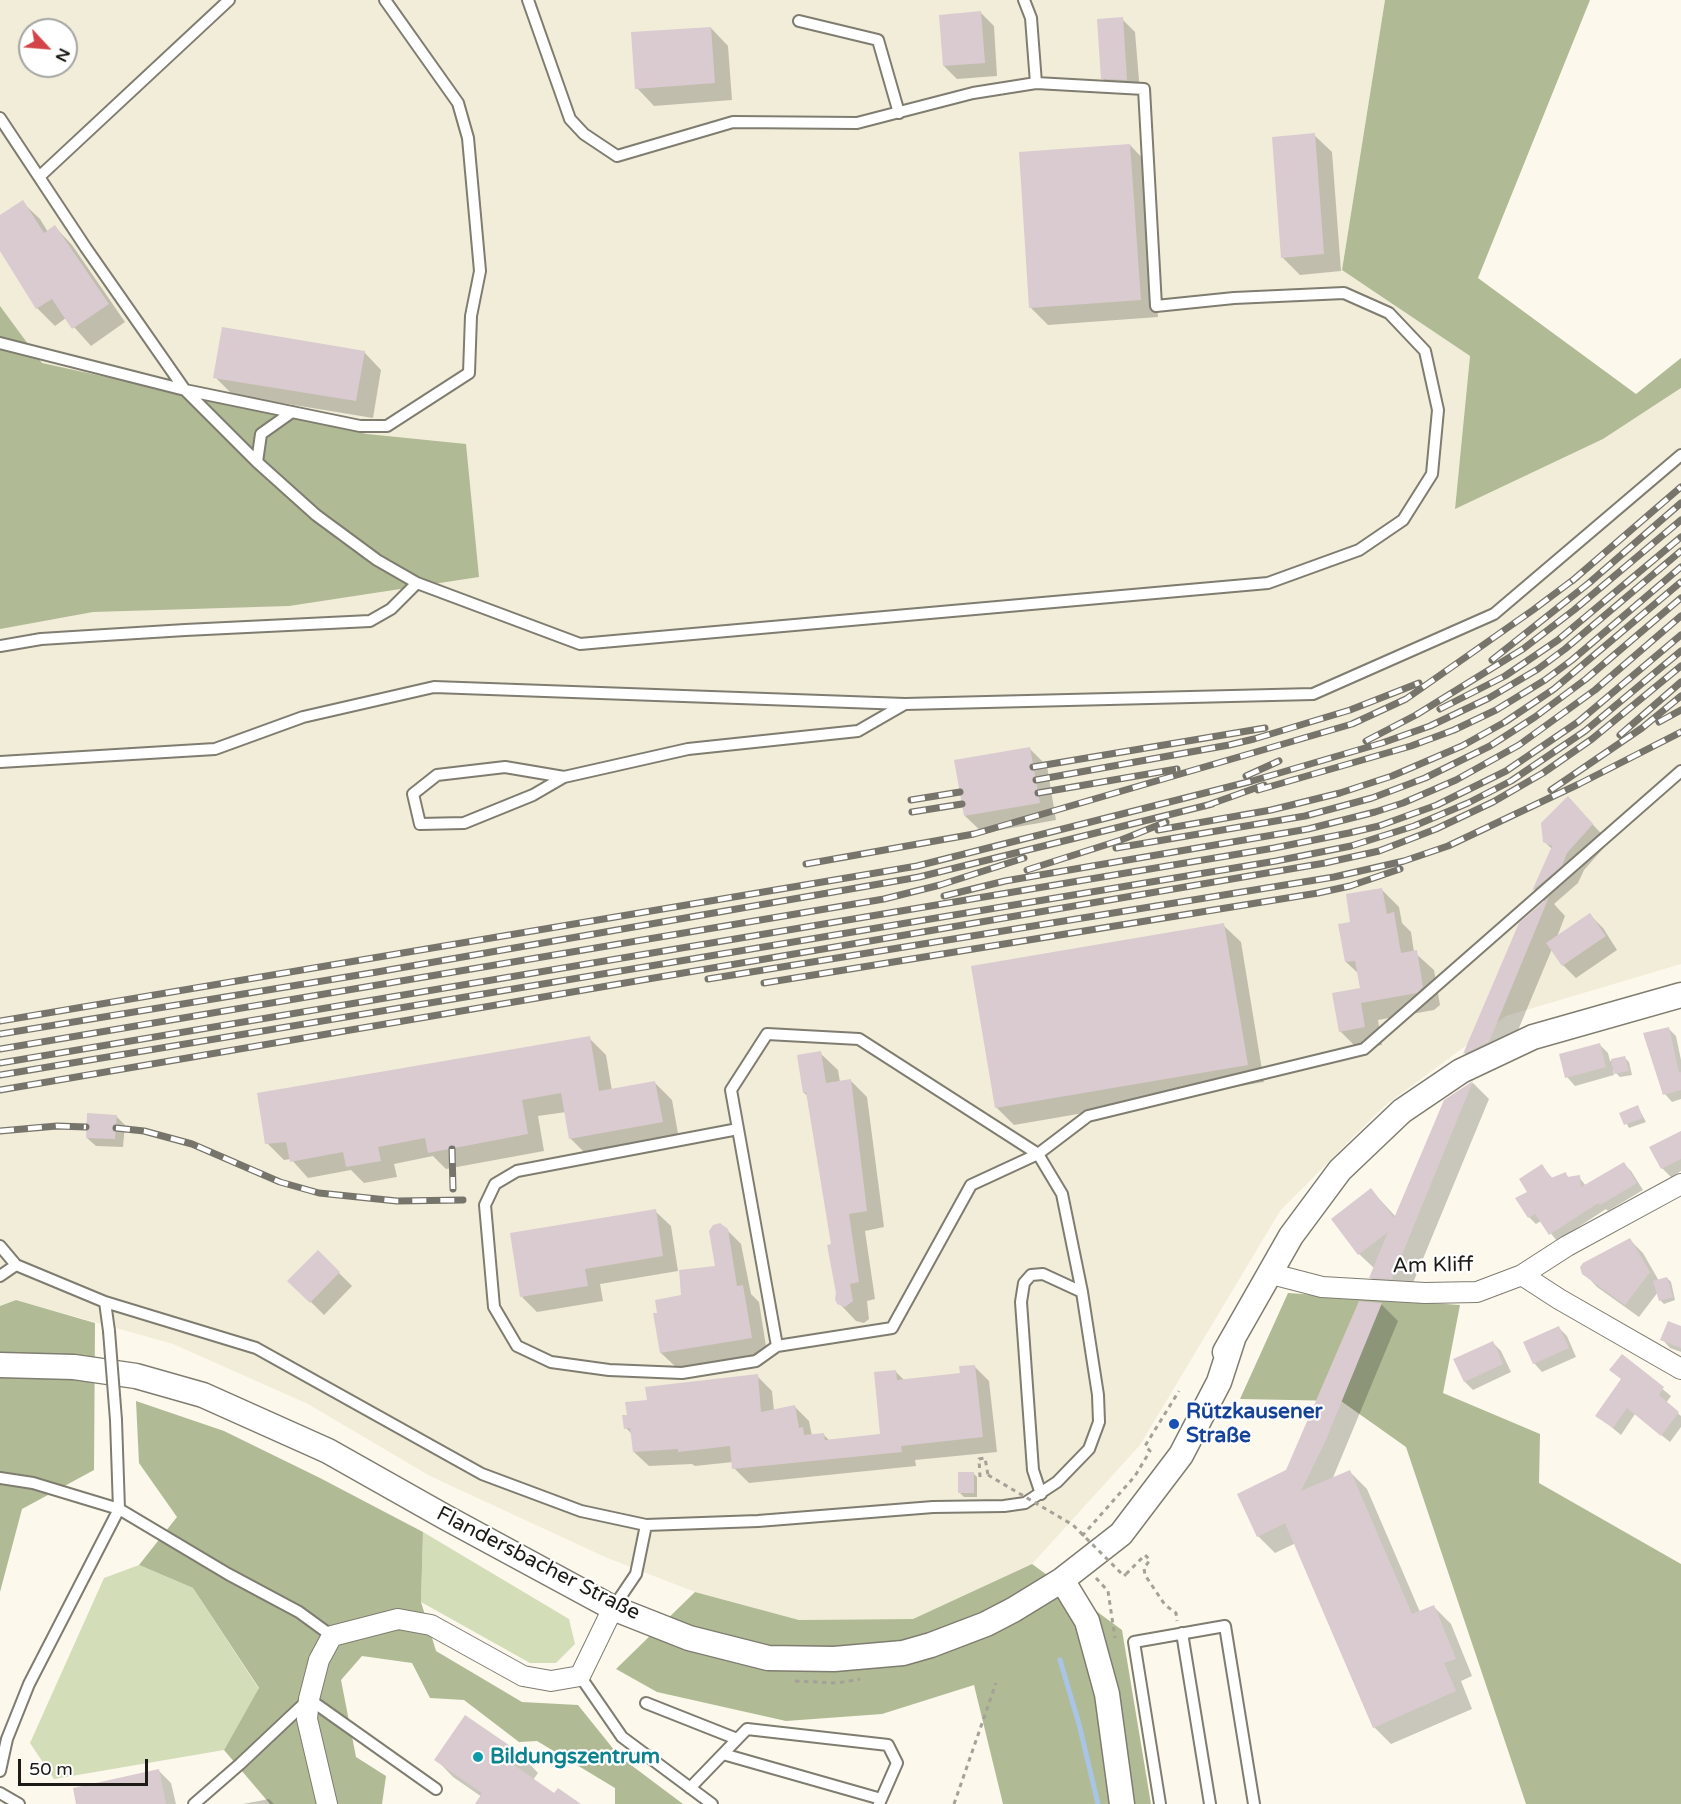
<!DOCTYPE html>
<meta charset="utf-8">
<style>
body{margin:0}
#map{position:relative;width:1681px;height:1804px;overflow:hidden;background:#fcf8eb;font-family:"Varela Round",sans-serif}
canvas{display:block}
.north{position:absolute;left:18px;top:18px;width:60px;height:60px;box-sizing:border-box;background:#fff;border:2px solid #a4a4a2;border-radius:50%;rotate:116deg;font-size:16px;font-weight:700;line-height:24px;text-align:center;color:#1c1b16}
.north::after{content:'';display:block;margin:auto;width:21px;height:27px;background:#d34348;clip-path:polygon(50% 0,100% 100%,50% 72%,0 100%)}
.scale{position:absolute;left:18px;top:1759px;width:130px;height:27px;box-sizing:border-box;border:3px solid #1c1b16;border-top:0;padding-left:8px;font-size:18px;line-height:21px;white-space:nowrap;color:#1c1b16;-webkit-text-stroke:4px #fff;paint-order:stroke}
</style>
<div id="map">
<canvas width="1681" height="1804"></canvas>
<div class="north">N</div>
<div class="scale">50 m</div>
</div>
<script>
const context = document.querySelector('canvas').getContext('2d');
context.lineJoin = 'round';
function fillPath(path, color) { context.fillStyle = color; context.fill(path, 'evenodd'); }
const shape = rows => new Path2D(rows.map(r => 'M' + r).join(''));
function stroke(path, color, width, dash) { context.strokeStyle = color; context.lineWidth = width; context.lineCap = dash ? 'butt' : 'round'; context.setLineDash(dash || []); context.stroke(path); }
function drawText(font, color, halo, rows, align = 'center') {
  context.font = font + ' "Varela Round",sans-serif'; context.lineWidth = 4.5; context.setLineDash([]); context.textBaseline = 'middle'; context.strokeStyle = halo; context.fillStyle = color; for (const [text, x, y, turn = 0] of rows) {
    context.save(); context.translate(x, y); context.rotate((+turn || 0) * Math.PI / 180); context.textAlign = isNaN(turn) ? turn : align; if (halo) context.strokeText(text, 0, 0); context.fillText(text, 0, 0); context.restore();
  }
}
const built = shape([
 [0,0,1385,0,1342,270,1470,356,1455,508,1603,439,1681,388,1681,964,1506,1016,1383,1107,1280,1211,1140,1445,1032,1564,913,1619,799,1620,695,1592,605,1557,430,1476,308,1404,173,1344,16,1300,0,1306],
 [30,30,66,30,66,66,30,66]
]);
const green = shape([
 [423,1532,569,1619,575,1644,556,1663,530,1663,421,1602],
 [139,1565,193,1588,259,1689,224,1750,54,1779,30,1743,104,1578]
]);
const forest = shape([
 [1385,0,1590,0,1478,278,1636,394,1681,358,1681,388,1603,439,1455,509,1470,356,1342,270],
 [0,306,42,363,367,434,466,444,479,577,289,606,93,612,0,629],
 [1288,1293,1460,1305,1443,1393,1540,1434,1539,1483,1681,1564,1681,1804,1526,1804,1406,1447,1341,1401,1240,1399],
 [16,1300,95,1323,94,1470,22,1509,0,1592,0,1306],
 [136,1401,224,1431,320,1478,423,1532,421,1602,436,1651,522,1702,578,1705,619,1756,683,1804,615,1804,615,1788,537,1741,519,1742,464,1700,430,1698,412,1663,362,1656,341,1680,356,1757,386,1776,382,1804,270,1804,224,1750,259,1688,193,1588,139,1565,177,1517,139,1463],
 [1032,1564,1122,1630,1151,1804,1003,1804,974,1685,882,1714,786,1721,657,1692,616,1669,695,1592,799,1620,913,1619]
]);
const shadow = shape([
 [981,13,994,26,997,76,957,79,944,66],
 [1122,19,1135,32,1140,92,1116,92,1102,78],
 [711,28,728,46,732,100,654,106,637,88],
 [1314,135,1332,152,1341,271,1300,275,1282,257],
 [1130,145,1147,163,1158,317,1048,325,1031,308],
 [22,202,40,219,48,232,55,227,72,245,125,322,91,346,66,318,55,326,37,308,0,250,0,217],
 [364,352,381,370,373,418,233,395,215,377],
 [1029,748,1047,766,1056,820,983,833,965,816],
 [1584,815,1609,842,1584,870,1578,883,1554,904,1565,916,1557,937,1590,915,1603,928,1617,950,1576,978,1563,965,1552,949,1506,1059,1482,1071,1465,1054,1520,924,1545,902,1534,891,1552,849,1545,842],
 [1381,889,1399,907,1402,923,1411,932,1414,952,1434,970,1440,1005,1434,1010,1378,1020,1382,1045,1358,1049,1340,1031,1361,989,1359,974,1346,962,1352,923],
 [1223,925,1241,942,1264,1082,1014,1125,996,1107],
 [1669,1029,1676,1036,1681,1060,1681,1099,1672,1102,1665,1094],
 [589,1038,606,1055,612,1091,655,1083,672,1100,679,1139,587,1155,570,1138,566,1112,538,1116,544,1151,446,1169,433,1156,394,1164,397,1177,364,1183,351,1170,308,1178,291,1159,284,1160,267,1143],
 [1600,1045,1608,1053,1610,1061,1625,1058,1629,1062,1632,1075,1620,1077,1613,1070,1614,1075,1575,1086,1567,1077],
 [820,1053,838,1070,840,1082,850,1080,867,1097,884,1227,865,1231,875,1299,867,1301,869,1319,864,1323,856,1321,839,1303,833,1245,808,1096,804,1093],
 [1473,1083,1489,1099,1408,1295,1387,1294,1370,1277,1374,1268,1359,1254,1371,1190,1396,1217,1445,1101],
 [1638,1107,1646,1122,1629,1128,1621,1114],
 [116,1116,125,1125,123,1147,96,1146,87,1138],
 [1681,1132,1681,1171,1671,1177,1662,1168,1651,1148],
 [1624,1164,1631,1171,1643,1190,1608,1211,1606,1209,1557,1241,1541,1221,1536,1224,1529,1217,1529,1192,1542,1166,1553,1179,1566,1174,1569,1178,1579,1177,1586,1186],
 [655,1211,671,1226,678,1271,600,1284,603,1301,537,1312,522,1297],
 [725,1228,741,1244,751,1294,759,1302,767,1353,677,1368,661,1353,683,1296,717,1267],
 [1630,1240,1643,1253,1659,1281,1667,1278,1671,1282,1675,1300,1664,1304,1660,1300,1658,1292,1639,1317,1597,1287,1584,1273],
 [318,1252,352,1286,324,1315,290,1281],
 [1381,1304,1398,1321,1332,1480,1350,1472,1367,1489,1420,1612,1434,1607,1451,1624,1472,1676,1461,1681,1472,1709,1391,1744,1374,1727,1296,1543,1275,1553,1258,1536,1287,1471],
 [1559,1328,1567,1336,1576,1357,1542,1372,1534,1363],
 [1681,1328,1681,1352,1670,1348,1662,1339],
 [1493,1343,1501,1351,1511,1372,1473,1390,1465,1382,1455,1360],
 [1622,1356,1671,1396,1666,1403,1681,1416,1681,1427,1670,1442,1635,1414,1621,1435,1597,1415,1622,1380],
 [974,1366,989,1381,997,1452,915,1460,916,1466,749,1483,734,1468,733,1462,695,1466,692,1464,649,1466,634,1452,633,1435,626,1428,629,1417,648,1401,757,1376,772,1391,774,1411,794,1406,809,1421,812,1436,824,1435,830,1441,882,1435,895,1371,905,1381,961,1375],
 [973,1473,977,1477,977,1497,964,1497,960,1493],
 [521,1755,538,1773,533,1780,555,1795,579,1804,478,1804,482,1797,453,1777,436,1759],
 [158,1770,171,1783,176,1804,78,1804],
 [269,1799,274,1804,243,1804]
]);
const stream = shape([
 [1060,1660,1079,1724,1098,1804]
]);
const building = shape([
 [981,11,985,63,943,66,939,15],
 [1123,17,1127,80,1101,79,1097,19],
 [711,27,715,83,635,89,631,32],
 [1315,133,1324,254,1281,258,1272,137],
 [1130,144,1141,300,1029,308,1019,152],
 [23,200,44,233,55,225,109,304,72,329,52,299,36,309,0,251,0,215],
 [222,327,365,351,356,401,213,378],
 [1030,747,1040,803,964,816,954,760],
 [1568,796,1593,824,1567,853,1562,866,1532,891,1552,846,1543,842,1541,823],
 [1382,888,1387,914,1394,912,1401,953,1417,950,1423,987,1417,993,1361,1003,1365,1027,1339,1032,1332,993,1360,988,1355,961,1345,962,1338,924,1350,922,1346,894],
 [1549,897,1489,1042,1463,1054,1519,923],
 [1590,913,1606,936,1562,966,1546,943],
 [1224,923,1248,1065,995,1108,971,966],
 [1669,1027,1679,1073,1681,1072,1681,1090,1663,1095,1643,1033],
 [590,1036,599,1091,655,1081,663,1122,569,1139,561,1093,522,1100,528,1134,428,1153,425,1138,378,1147,381,1161,346,1167,343,1152,290,1162,286,1142,265,1144,257,1093],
 [1600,1043,1606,1067,1565,1078,1559,1054],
 [821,1051,826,1083,851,1079,867,1211,849,1214,859,1282,850,1284,853,1301,845,1307,837,1304,835,1299,836,1293,827,1245,831,1244,806,1092,803,1093,797,1055],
 [1625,1056,1629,1071,1614,1074,1611,1059],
 [1473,1081,1392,1279,1369,1278,1388,1232,1358,1255,1331,1219,1371,1188,1394,1218,1444,1100],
 [1638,1105,1643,1118,1624,1125,1619,1113],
 [87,1113,117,1115,115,1139,86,1138],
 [1681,1131,1681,1159,1661,1169,1649,1147],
 [1624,1162,1637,1183,1600,1205,1598,1203,1549,1235,1535,1214,1528,1218,1515,1198,1527,1192,1519,1179,1542,1164,1551,1178,1566,1172,1567,1177,1580,1175,1581,1187],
 [656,1209,663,1256,585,1269,588,1286,520,1297,510,1233],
 [720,1223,728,1229,737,1286,743,1285,752,1338,660,1353,653,1313,657,1313,655,1300,681,1295,679,1270,715,1266,709,1231,713,1225],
 [1630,1238,1650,1272,1625,1305,1582,1274,1580,1267,1583,1263],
 [318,1250,340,1272,310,1303,287,1281],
 [1667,1277,1673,1297,1659,1301,1653,1281],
 [1359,1301,1382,1303,1325,1442,1301,1491,1350,1470,1412,1614,1434,1605,1456,1659,1444,1663,1456,1691,1373,1728,1285,1523,1257,1537,1237,1494,1286,1470],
 [1668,1321,1681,1326,1681,1348,1660,1340],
 [1559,1326,1569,1348,1533,1364,1523,1342],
 [1493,1341,1503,1364,1464,1382,1453,1359],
 [1622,1354,1664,1387,1659,1395,1679,1412,1661,1436,1627,1408,1613,1428,1595,1416,1621,1379,1609,1370],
 [975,1365,983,1437,901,1446,902,1452,732,1469,730,1446,678,1452,678,1449,633,1452,630,1428,624,1429,622,1415,627,1415,625,1402,647,1400,645,1387,758,1374,761,1412,795,1405,799,1428,803,1427,804,1435,824,1433,825,1440,880,1434,874,1372,896,1370,897,1380,960,1373,959,1366],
 [958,1472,974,1472,974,1493,958,1493],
 [465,1715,522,1754,514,1765,554,1793,558,1788,581,1804,475,1804,482,1793,434,1760],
 [159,1769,166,1804,76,1804,73,1788]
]);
const path = shape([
 [980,1477,979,1459,985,1458,988,1475],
 [1082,1536,1135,1476,1150,1451,1145,1446,1179,1391],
 [1126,1574,1145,1555,1150,1560,1144,1568,1145,1575,1165,1605,1176,1613,1177,1621],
 [1096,1578,1108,1591,1115,1638],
 [795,1681,837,1683,860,1679],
 [954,1804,996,1683]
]);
const service = shape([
 [1024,0,1031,18,1036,83],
 [799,21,878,40,899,113],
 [0,118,86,248,185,390,257,462],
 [39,177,229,0],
 [0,343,185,390,360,426,387,426,469,373,471,316,480,271,468,138,458,103,385,0],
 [292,412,261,434,257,462,316,515,377,560,417,583,580,644,1268,583,1359,550,1403,520,1432,474,1438,410,1425,351,1389,313,1344,293,1234,298,1156,306,1144,89,1036,83,973,93,857,123,733,122,617,156,584,134,570,119,528,0],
 [0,646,41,639,185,630,370,621,391,609,417,583],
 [0,762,215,749,303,717,434,687,905,704,1313,694,1494,614,1681,455],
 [564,777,505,767,437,775,413,794,420,824,464,823,533,795,564,777,688,749,858,731,905,704],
 [738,1129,517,1171,495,1184,485,1205,494,1307,517,1346,551,1362,609,1370,682,1373,756,1361,777,1346],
 [0,1246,16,1265,105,1302,256,1348,482,1474,581,1511,646,1525,758,1521,933,1507,1004,1506,1025,1503,1057,1482,1089,1449,1099,1422,1098,1395,1082,1292,1062,1194,1038,1154,859,1039,767,1034,731,1090,777,1346,892,1328,971,1185,1038,1154,1088,1116,1364,1049,1681,771],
 [0,1276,16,1265],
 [105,1302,109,1331],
 [0,1478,33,1483,119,1509,228,1574,299,1612,332,1636],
 [1041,1494,1033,1470,1021,1302,1024,1283,1031,1275,1043,1274,1082,1292],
 [613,1608,636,1574,646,1525],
 [1182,1633,1210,1804],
 [580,1676,622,1737,712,1804],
 [646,1703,737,1739],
 [723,1754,881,1799],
 [0,1771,7,1739,29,1684,119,1509,116,1420],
 [690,1788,747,1729,888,1745,897,1763,879,1804],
 [0,1793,19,1804],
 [194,1804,240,1764,309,1699,436,1789],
 [1160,1804,1134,1642,1225,1626,1254,1804]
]);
const minor = shape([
 [1268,1273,1322,1287,1425,1293,1477,1292,1522,1275,1567,1246,1681,1184],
 [1522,1275,1559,1299,1681,1369],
 [327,1804,307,1719,309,1699,319,1660,332,1636,398,1619,431,1625,523,1676,551,1681,580,1676,613,1608]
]);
const tertiary = shape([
 [1225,1352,1291,1236,1340,1170,1402,1111,1461,1071,1533,1037,1681,995],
 [0,1365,74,1367,136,1376,203,1395,328,1451,445,1517,613,1608,689,1638,768,1658,834,1659,903,1653,931,1645,986,1624,1013,1610,1062,1580,1121,1534,1181,1455,1219,1382,1233,1339],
 [1062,1580,1087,1621,1107,1694,1122,1804]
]);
const rail = shape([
 [1572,581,1681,487],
 [1492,660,1589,583,1681,503],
 [1440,709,1505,676,1558,640,1681,537],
 [1659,722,1681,710],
 [1620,735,1681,682],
 [1366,741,1416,715,1523,649,1574,610,1681,520],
 [1033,767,1265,728],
 [1246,776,1279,761],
 [1036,780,1229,745,1254,739,1350,710,1419,683],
 [1258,790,1411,746,1454,730,1496,710,1545,680,1572,660,1681,567],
 [1551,790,1642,728,1681,696],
 [1038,793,1177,769],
 [911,800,960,792],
 [1205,806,1264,785],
 [912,812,962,804],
 [1158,830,1271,810,1340,793,1392,776,1462,746,1505,722,1554,689,1681,582],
 [1116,848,1305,816,1372,798,1425,778,1490,746,1535,717,1586,679,1681,598],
 [806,864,974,834,1352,724,1406,699,1533,610,1577,577],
 [1027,870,1121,840,1166,822],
 [944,896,1005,881,1308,829,1375,812,1403,803,1456,780,1519,745,1595,690,1681,616],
 [708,979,1334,877,1404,861,1448,846,1579,784,1681,732],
 [764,983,1318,893,1350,886,1400,869],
 [0,1021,917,866,1252,781,1382,743,1430,726,1489,698,1538,669,1565,649,1681,551],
 [0,1034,377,972,919,877,1212,804],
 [0,1049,884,899,940,885,1024,858],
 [0,1063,1274,848,1349,833,1379,826,1437,805,1506,771,1578,722,1681,635],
 [0,1075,1276,861,1351,846,1414,826,1468,803,1511,781,1585,731,1681,651],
 [0,1090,1325,863,1379,851,1436,829,1493,802,1543,773,1592,739,1681,666],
 [116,1128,144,1131,192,1144,280,1182,319,1193,397,1201,463,1200],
 [0,1131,57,1126,86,1127],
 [452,1149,453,1189]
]);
const pathBridge = shape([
 [988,1475,1073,1525,1124,1576,1126,1574]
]);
const serviceBridge = shape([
 [109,1331,116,1420]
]);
const markers = [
 [1174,1424,6,"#1a4fb4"],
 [478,1757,6,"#0f9aa8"]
];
const streetNames = [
 ["Am Kliff",1433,1266,-1],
 ["Flandersbacher Straße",538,1564,27]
];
const transitNames = [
 ["Rützkausener",1186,1412],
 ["Straße",1186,1436]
];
const cultureNames = [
 ["Bildungszentrum",490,1757]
];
fillPath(built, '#f2edd9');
fillPath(green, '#d3deb9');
fillPath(forest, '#b0bb95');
fillPath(shadow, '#0003');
stroke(stream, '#a9c4e4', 5);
fillPath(building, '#dacbd0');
stroke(service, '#7f7c70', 14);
stroke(minor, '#7f7c70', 22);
stroke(tertiary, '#7f7c70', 27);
stroke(path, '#a4a197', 3, [4.5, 4.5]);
stroke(service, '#fff', 10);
stroke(minor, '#fff', 20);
stroke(tertiary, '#fff', 24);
stroke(rail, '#77746c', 7);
stroke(rail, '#fff', 4.5, [14]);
stroke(serviceBridge, '#7f7c70', 14, []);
stroke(pathBridge, '#a4a197', 3, [4.5, 4.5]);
stroke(serviceBridge, '#fff', 10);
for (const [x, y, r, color] of markers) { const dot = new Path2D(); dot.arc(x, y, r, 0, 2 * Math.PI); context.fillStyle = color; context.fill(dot); stroke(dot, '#fff', 2); }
drawText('21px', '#1c1b16', '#fff', streetNames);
drawText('bold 21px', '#164399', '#fff', transitNames, 'left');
drawText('bold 21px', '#0d838f', '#fff', cultureNames, 'left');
</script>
